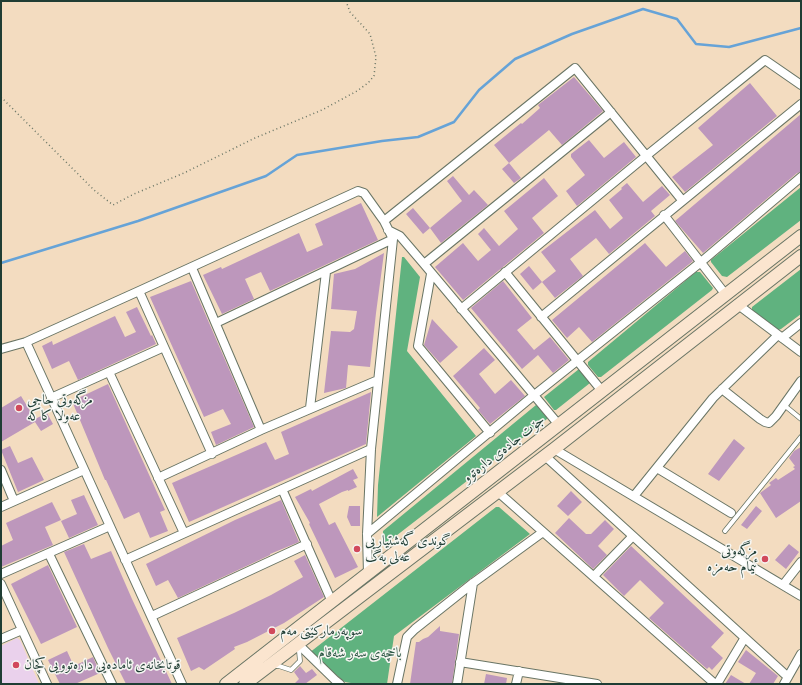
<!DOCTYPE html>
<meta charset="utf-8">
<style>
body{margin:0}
#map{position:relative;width:802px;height:685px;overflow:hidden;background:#f3dcc0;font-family:"EB Garamond",serif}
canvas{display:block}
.frame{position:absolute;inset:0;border:2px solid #1f3d34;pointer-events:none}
</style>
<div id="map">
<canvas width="802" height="685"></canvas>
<div class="frame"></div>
</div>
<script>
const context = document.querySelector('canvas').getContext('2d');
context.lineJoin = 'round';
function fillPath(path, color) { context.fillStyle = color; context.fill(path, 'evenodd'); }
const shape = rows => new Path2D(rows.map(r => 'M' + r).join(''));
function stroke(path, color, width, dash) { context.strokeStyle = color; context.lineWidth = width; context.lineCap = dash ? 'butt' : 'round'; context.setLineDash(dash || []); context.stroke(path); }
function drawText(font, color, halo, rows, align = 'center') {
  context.font = font + ' "EB Garamond",Amiri,serif'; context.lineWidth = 3; context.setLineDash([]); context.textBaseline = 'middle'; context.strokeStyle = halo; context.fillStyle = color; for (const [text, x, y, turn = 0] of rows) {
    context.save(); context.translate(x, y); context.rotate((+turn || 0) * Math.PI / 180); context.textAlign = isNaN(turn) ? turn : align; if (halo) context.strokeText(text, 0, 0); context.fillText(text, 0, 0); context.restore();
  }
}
const built = shape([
 [17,638,20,640,39,684,1,684,1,646]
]);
const forest = shape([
 [801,187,801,220,727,277,722,276,711,262,711,260],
 [402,257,404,257,420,277,407,351,476,436,377,517,378,485],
 [801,269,801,314,781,329,778,330,752,311,752,307],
 [696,272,700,272,713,288,712,290,601,377,598,377,588,365,588,362],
 [579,369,590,383,556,410,554,410,544,397],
 [536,405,547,417,547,419,383,546,383,531],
 [496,507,499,507,530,534,394,636,387,684,357,684,345,682,309,653]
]);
const stream = shape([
 [1,263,138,221,266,176,297,155,382,141,418,137,454,122,479,90,515,59,572,34,643,9,677,19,696,44,729,47,801,28]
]);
const building = shape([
 [574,77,603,111,562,145,549,130,509,163,494,145,521,123,522,124,540,108,538,105],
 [750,83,777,116,685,192,672,177,713,145,698,128],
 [801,114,801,172,797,173,703,253,675,221],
 [589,140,604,158,624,142,636,157,577,206,566,191,585,175,571,157,571,154],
 [509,163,521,178,514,183,502,169],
 [453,176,469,195,474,190,488,205,441,243,430,228,462,201,447,181],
 [544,178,558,196,532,218,544,233,463,300,435,267,463,243,478,261,491,250,478,234,484,228,499,246,518,229,504,211],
 [627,183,643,202,662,186,670,195,651,211,655,216,609,254,596,238,570,259,583,276,555,298,542,282,556,271,541,252,595,210,610,229,623,218,609,200,622,189,621,188],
 [361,203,378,240,270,291,261,272,245,279,254,299,222,314,203,275,221,267,222,269,299,233,307,252,323,245,315,224],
 [413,208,430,228,423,234,406,214],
 [645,243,666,267,685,251,693,261,592,342,579,327,567,338,552,320],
 [384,253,376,313,370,367,348,365,346,388,324,393,331,331,350,332,354,329,357,311,331,309,334,274,355,269],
 [529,266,542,282,533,290,520,274],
 [191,281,254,427,216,445,211,432,231,424,223,409,204,417,150,297],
 [503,281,532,318,517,330,534,350,550,337,569,360,553,373,538,355,522,369,471,308],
 [137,307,151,336,152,335,156,344,78,380,69,361,52,369,42,346,52,341,53,345,115,316,125,337,136,332,126,312],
 [432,319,458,347,440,363,424,345],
 [484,348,495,360,479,374,495,394,511,380,525,396,490,424,478,410,480,408,453,376],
 [108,384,165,510,160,512,168,531,150,538,139,512,124,519,106,480,105,480,72,401],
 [371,392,366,444,189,522,172,483,266,442,275,460,289,454,281,432],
 [21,396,35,419,47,413,53,424,41,431,35,422,1,442,1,408],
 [734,439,745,448,719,481,708,474],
 [10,446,18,463,32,457,44,480,18,492,1,450],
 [801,447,801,501,776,518,760,493,771,485,769,483,776,478,778,480,795,469,793,467,795,466,789,458,794,451],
 [353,469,358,478,353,480,357,487,348,491,348,490,342,492,319,504,329,525,335,522,358,567,335,578,309,524,310,523,295,497,311,489,312,491],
 [571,491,582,502,568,516,557,506],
 [84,495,98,525,69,538,61,521,77,514,71,500],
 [281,500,299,542,270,554,270,555,178,598,168,580,156,586,146,564,235,520],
 [52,502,61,520,45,527,53,545,1,567,1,546,13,540,6,523],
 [349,506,360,506,360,526,351,526,347,517],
 [756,506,762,511,747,529,741,525],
 [569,518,586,534,591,534,605,520,614,529,598,546,607,555,593,569,555,533],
 [84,544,91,559,111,551,132,599,172,684,126,684,108,648,64,552],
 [789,544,799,552,786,569,775,560],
 [631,546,724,633,711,647,723,658,712,670,709,667,707,669,649,618,664,603,640,580,624,596,603,575],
 [305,555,324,597,284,623,247,642,234,647,235,649,204,670,199,667,191,671,177,638,234,613,271,595,303,577,294,561],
 [48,565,77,627,41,644,11,584],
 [440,626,440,631,459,634,452,684,410,684,416,642,419,642,423,639,428,637],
 [746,650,778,676,773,684,749,684,756,673,738,662],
 [67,651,72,662,76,665,93,657,100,673,75,684,60,684,48,660],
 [300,666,306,673,312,669,317,675,305,684,294,684,299,679,294,672],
 [486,674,507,678,506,684,484,684],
 [731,675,746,684,725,684]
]);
const path = shape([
 [1,97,94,190,113,205,134,194,184,173,255,138,322,110,357,91,368,83,374,76,376,57,370,34,350,12,346,1]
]);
const service = shape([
 [784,405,801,419],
 [725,531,801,437],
 [274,666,279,666,291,670,300,661,299,651,301,647]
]);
const minor = shape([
 [664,215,726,295],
 [384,221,575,68,682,200],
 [388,230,400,236,424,264,559,425],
 [424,264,611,112],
 [192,268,261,430],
 [505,272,602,391],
 [431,274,418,346,490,433],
 [139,291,212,454],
 [737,304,801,352],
 [461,309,646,156,765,60,801,85],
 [541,317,801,104],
 [216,323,393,239],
 [782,338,801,323],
 [26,342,182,684],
 [1,349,26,342,139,291,358,191,364,193,384,221,393,239,371,449,367,534,368,574],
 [109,372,184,533],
 [722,389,760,419,765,422,769,423,776,416,801,381],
 [51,398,164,347],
 [310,408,326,272],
 [554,449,801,596],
 [545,456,788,677],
 [657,468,731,513],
 [1,470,14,501],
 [158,478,261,430,378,380],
 [282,489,332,602],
 [498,492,715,684],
 [634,496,713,398,778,335],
 [1,507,84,470],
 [367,534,533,396,701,262,801,177],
 [49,554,112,684],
 [125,560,371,449],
 [1,574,110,526],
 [594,576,632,537],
 [1,584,47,684],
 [783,585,801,562],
 [152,616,307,544],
 [1,639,22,630],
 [298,644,335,680,340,684],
 [460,662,597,684],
 [397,684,407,637,415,629,473,583,543,532],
 [457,684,473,583],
 [516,684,519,671],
 [717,684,744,639],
 [784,684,801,654]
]);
const secondary = shape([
 [226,684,801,236],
 [245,684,554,449,801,256]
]);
const markers = [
 [19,408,4,"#d1495b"],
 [357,549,4,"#d1495b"],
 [765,559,4,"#d1495b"],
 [272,631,4,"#d1495b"],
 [16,665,4,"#d1495b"]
];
const poiNames = [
 ["مزگەوتی حاجی",27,400],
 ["عەولا کاکە",27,416],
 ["گوندی گەشتیاریی",365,541],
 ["عەلی بەگ",365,557],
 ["مزگەوتی",757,551,"right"],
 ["ئیمام حەمزە",757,567,"right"],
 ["سوپەرمارکێتی مەم",280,631],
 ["قوتابخانەی ئامادەیی دارەتوویی کچان",24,665]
];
const streetNames = [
 ["جۆت جادەی دارەتوو",504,449,-38]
];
const parkNames = [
 ["باخچەی سەر شەقام",360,653]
];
fillPath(built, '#ead1ec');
fillPath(forest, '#60b27f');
stroke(stream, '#66a3d7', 2.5);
fillPath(building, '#bd97bc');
stroke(service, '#697565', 5.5);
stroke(minor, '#697565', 10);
stroke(secondary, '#697565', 14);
stroke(path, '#697565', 1.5, [1, 3]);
stroke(service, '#fff', 4);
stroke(minor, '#fff', 8);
stroke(secondary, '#fbe5cf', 12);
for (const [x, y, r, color] of markers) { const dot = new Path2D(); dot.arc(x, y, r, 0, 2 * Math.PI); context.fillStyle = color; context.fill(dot); stroke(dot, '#f6f6f2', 1.5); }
drawText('14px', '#1f3d34', '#f6f6f2', poiNames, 'left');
drawText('14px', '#1f3d34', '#f6f6f2', streetNames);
drawText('14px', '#305a48', '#f6f6f2', parkNames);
</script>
